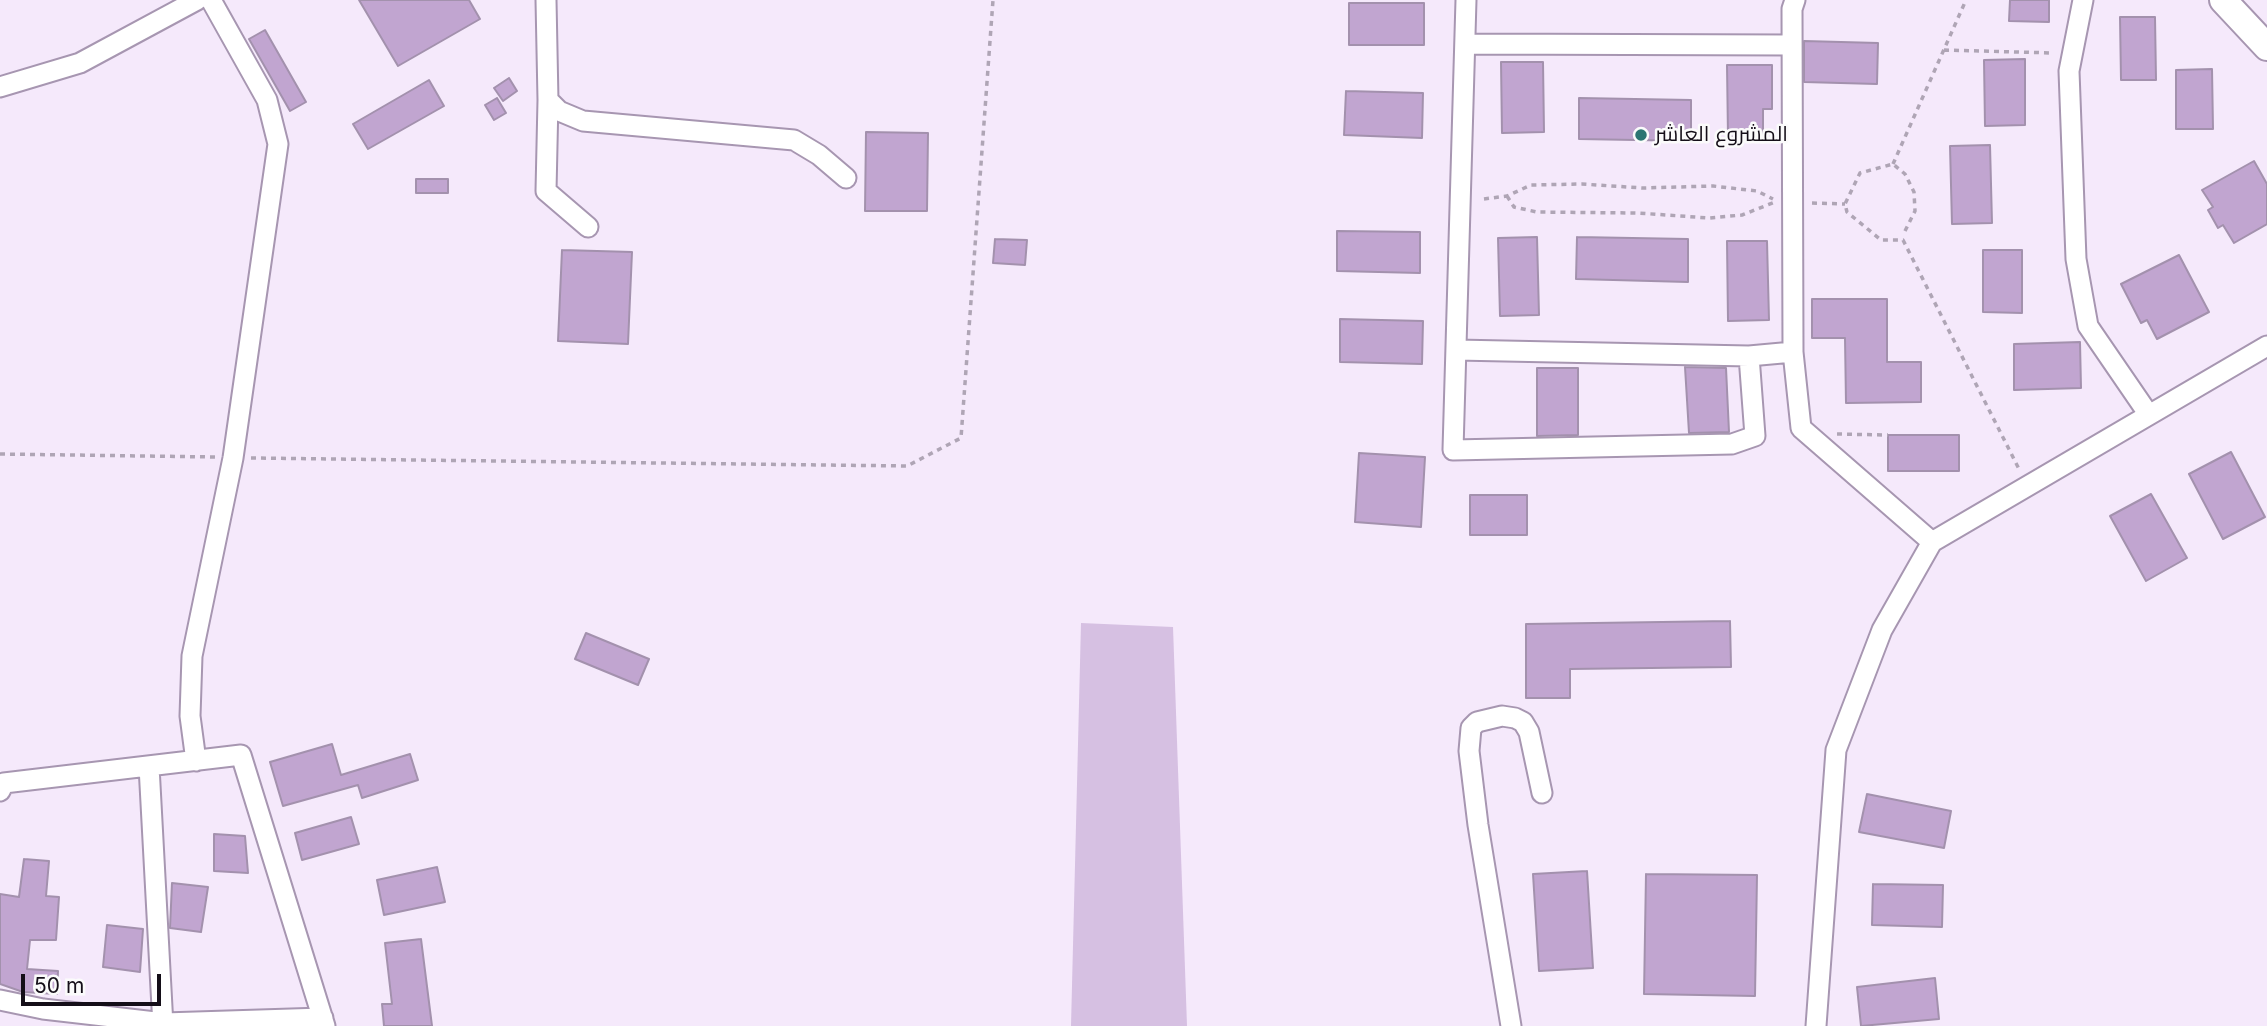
<!DOCTYPE html>
<meta charset="utf-8">
<style>
body{margin:0}
#map{position:relative;width:2267px;height:1026px;overflow:hidden;background:#f5e9fb;font-family:Inter,sans-serif}
canvas{display:block}
.scale{position:absolute;left:21px;top:974px;width:140px;height:32px;box-sizing:border-box;border:4px solid #140e18;border-top:0;padding-left:9px;font-size:21px;line-height:24px;white-space:nowrap;color:#140e18;-webkit-text-stroke:5px #fbfbfb;paint-order:stroke}
</style>
<div id="map">
<canvas width="2267" height="1026"></canvas>
<div class="scale">50 m</div>
</div>
<script>
const context = document.querySelector('canvas').getContext('2d');
context.lineJoin = 'round';
function fillPath(path, color) { context.fillStyle = color; context.fill(path, 'evenodd'); }
const shape = rows => new Path2D(rows.map(r => 'M' + r).join(''));
function stroke(path, color, width, dash) { context.strokeStyle = color; context.lineWidth = width; context.lineCap = dash ? 'butt' : 'round'; context.setLineDash(dash || []); context.stroke(path); }
function drawText(font, color, halo, rows, align = 'center') {
  context.font = font + ' Inter,Cairo,sans-serif'; context.lineWidth = 5; context.setLineDash([]); context.textBaseline = 'middle'; context.strokeStyle = halo; context.fillStyle = color; for (const [text, x, y, turn = 0] of rows) {
    context.save(); context.translate(x, y); context.rotate((+turn || 0) * Math.PI / 180); context.textAlign = isNaN(turn) ? turn : align; if (halo) context.strokeText(text, 0, 0); context.fillText(text, 0, 0); context.restore();
  }
}
const green = shape([
 [1081,623,1173,627,1187,1026,1071,1026]
]);
const building = shape([
 [359,0,469,0,480,19,398,66,359,0],
 [2010,0,2049,0,2049,22,2009,21,2010,0],
 [1349,3,1424,3,1424,45,1349,45,1349,3],
 [2120,17,2155,17,2156,80,2121,80,2120,17],
 [265,30,306,102,290,111,249,39,265,30],
 [1804,41,1878,43,1877,84,1804,82,1804,41],
 [2025,59,2025,125,1985,126,1984,60,2025,59],
 [1501,62,1543,62,1544,132,1502,133,1501,62],
 [1727,65,1772,65,1772,109,1763,109,1763,137,1728,137,1727,65],
 [2212,69,2213,129,2176,129,2176,70,2212,69],
 [509,78,517,91,503,101,494,88,509,78],
 [429,80,444,106,368,149,353,124,429,80],
 [1346,91,1423,93,1422,138,1344,135,1346,91],
 [497,98,506,113,494,120,485,105,497,98],
 [1579,98,1691,100,1691,141,1579,139,1579,98],
 [866,132,928,133,927,211,865,211,866,132],
 [1990,145,1992,223,1952,224,1950,146,1990,145],
 [2254,161,2267,184,2267,224,2234,243,2223,225,2218,228,2208,210,2213,207,2202,190,2254,161],
 [416,179,448,179,448,193,416,193,416,179],
 [1337,231,1420,232,1420,273,1337,271,1337,231],
 [1537,237,1539,315,1500,316,1498,238,1537,237],
 [1577,237,1688,239,1688,282,1576,279,1577,237],
 [995,239,1027,240,1025,265,993,263,995,239],
 [1727,241,1767,241,1769,320,1728,321,1727,241],
 [562,250,632,252,628,344,558,341,562,250],
 [1983,250,2022,250,2022,313,1983,312,1983,250],
 [2179,255,2209,312,2157,339,2147,320,2141,323,2121,284,2179,255],
 [1812,299,1887,299,1887,362,1921,362,1921,402,1846,403,1845,338,1812,338,1812,299],
 [1340,319,1423,321,1422,364,1340,362,1340,319],
 [2080,342,2081,388,2014,390,2014,344,2080,342],
 [1685,367,1726,368,1729,432,1689,433,1685,367],
 [1537,368,1578,368,1578,435,1537,436,1537,368],
 [1888,435,1959,435,1959,471,1888,471,1888,435],
 [2231,452,2265,517,2223,539,2189,474,2231,452],
 [1359,453,1425,457,1421,527,1355,522,1359,453],
 [2151,494,2187,558,2146,581,2110,516,2151,494],
 [1470,495,1527,495,1527,535,1470,535,1470,495],
 [1730,621,1731,667,1570,669,1570,698,1526,698,1526,624,1730,621],
 [586,633,649,659,638,685,575,659,586,633],
 [332,744,341,775,410,754,418,780,362,798,358,785,283,806,270,762,332,744],
 [1867,794,1951,811,1944,848,1859,832,1867,794],
 [351,817,359,844,302,860,295,833,351,817],
 [214,834,245,836,248,873,214,871,214,834],
 [24,859,49,861,46,896,59,897,56,940,30,940,27,969,58,971,57,994,23,992,0,984,0,894,19,897,24,859],
 [437,867,445,902,384,915,377,880,437,867],
 [1587,871,1593,968,1539,971,1533,874,1587,871],
 [1646,874,1757,875,1755,996,1644,994,1646,874],
 [172,883,208,887,201,932,170,928,172,883],
 [1873,884,1943,885,1942,927,1872,925,1873,884],
 [107,925,143,929,140,972,103,967,107,925],
 [421,939,432,1026,384,1026,382,1004,392,1004,385,943,421,939],
 [1935,978,1939,1019,1861,1026,1857,987,1935,978]
]);
const path = shape([
 [1944,50,2053,53],
 [1893,164,1966,0],
 [1507,196,1514,207,1537,212,1638,213,1709,218,1742,215,1775,202],
 [1484,199,1507,196,1531,185,1582,184,1642,188,1713,186,1757,191,1773,199],
 [1812,203,1845,204],
 [1905,231,1915,211,1914,192,1905,174,1893,164,1860,173,1845,204,1847,212,1881,240,1903,240,2019,469],
 [1837,434,1888,435],
 [0,454,215,457],
 [251,458,907,466,961,438,993,0]
]);
const street = shape([
 [546,0,548,100,559,111,583,121,794,140,819,155,846,178],
 [1466,0,1453,450,1732,444,1755,436,1749,356,1793,352,1792,9,1795,0],
 [2083,0,2069,71,2076,259,2088,326,2149,415],
 [1466,44,1792,45],
 [0,87,80,63,197,0],
 [548,100,546,191,588,227],
 [1456,350,1749,356],
 [1793,352,1801,428,1932,542,2267,346],
 [196,761,190,716,192,656,233,458,278,144,267,100,211,0],
 [149,766,163,1026],
 [0,791,4,783,241,755,325,1026],
 [0,1000,43,1009,164,1023,323,1018],
 [1511,1026,1478,825,1469,751,1471,728,1477,722,1502,716,1515,718,1523,722,1529,732,1542,793],
 [1816,1026,1836,750,1882,630,1932,542]
]);
const secondary = shape([
 [2223,0,2267,47]
]);
const markers = [
 [1641,135,7,"#2b7572"]
];
const poiNames = [
 ["المشروع العاشر",1655,135]
];
fillPath(green, '#d6c0e2');
fillPath(building, '#c1a5d0');
stroke(building, '#a391ad', 2);
stroke(street, '#a796b1', 23);
stroke(secondary, '#a796b1', 30);
stroke(path, '#afa5b5', 3.5, [5, 5]);
stroke(street, '#fff', 19);
stroke(secondary, '#fff', 26);
for (const [x, y, r, color] of markers) { const dot = new Path2D(); dot.arc(x, y, r, 0, 2 * Math.PI); context.fillStyle = color; context.fill(dot); stroke(dot, '#fbfbfb', 2.5); }
drawText('21px', '#140e18', '#fbfbfb', poiNames, 'left');
</script>
